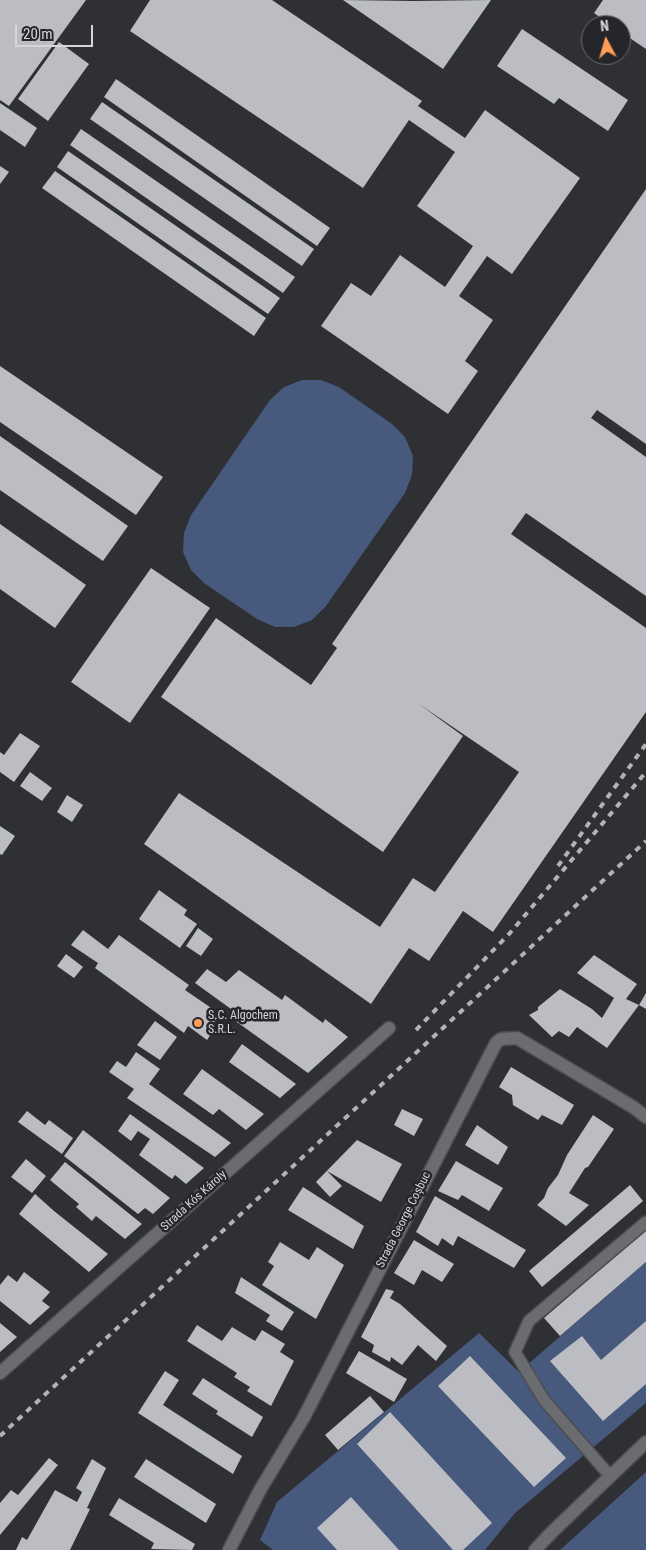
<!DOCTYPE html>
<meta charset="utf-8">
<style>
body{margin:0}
#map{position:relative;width:646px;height:1550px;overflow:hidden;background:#2e3034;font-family:"Roboto Condensed",sans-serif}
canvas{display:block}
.north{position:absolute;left:581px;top:15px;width:50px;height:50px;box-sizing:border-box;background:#25262a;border:1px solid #6b6c70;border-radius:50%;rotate:354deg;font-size:14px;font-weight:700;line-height:20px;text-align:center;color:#d5d6d8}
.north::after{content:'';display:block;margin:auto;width:18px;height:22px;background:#fe9c58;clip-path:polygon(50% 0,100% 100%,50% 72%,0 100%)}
.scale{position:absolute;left:15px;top:25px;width:78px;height:22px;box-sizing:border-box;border:2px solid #d5d6d8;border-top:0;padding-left:6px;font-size:15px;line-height:18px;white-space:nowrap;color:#d5d6d8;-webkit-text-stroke:4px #25262a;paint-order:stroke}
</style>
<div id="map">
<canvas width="646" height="1550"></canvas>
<div class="north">N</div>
<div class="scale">20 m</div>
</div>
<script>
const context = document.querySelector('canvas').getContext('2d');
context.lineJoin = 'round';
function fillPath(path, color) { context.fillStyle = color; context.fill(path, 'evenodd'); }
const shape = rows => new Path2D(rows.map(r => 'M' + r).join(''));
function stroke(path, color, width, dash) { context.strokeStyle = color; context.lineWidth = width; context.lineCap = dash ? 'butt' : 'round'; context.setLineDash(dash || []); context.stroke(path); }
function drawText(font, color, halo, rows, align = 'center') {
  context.font = font + ' "Roboto Condensed",sans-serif'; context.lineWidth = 5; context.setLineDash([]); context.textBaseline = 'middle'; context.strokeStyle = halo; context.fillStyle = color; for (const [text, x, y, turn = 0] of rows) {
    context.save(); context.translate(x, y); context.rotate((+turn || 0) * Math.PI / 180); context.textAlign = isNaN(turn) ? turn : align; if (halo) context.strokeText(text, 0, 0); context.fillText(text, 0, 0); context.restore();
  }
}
const green = shape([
 [302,380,321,380,339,387,392,424,405,437,413,456,412,475,405,493,326,606,312,620,294,627,275,627,257,619,204,583,191,570,183,552,184,533,191,515,270,400,284,387],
 [646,1262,646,1403,515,1513,485,1550,273,1550,260,1540,277,1502,479,1333,519,1372],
 [646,1472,646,1550,560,1550]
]);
const building = shape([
 [0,0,86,0,9,106,0,100],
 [150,0,272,0,422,101,418,106,465,138,485,110,580,178,512,274,487,256,459,296,493,320,465,361,478,371,448,414,321,326,351,283,371,296,400,255,445,287,473,246,417,206,455,152,409,120,363,188,130,31],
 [343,0,414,1,491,0,443,69],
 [603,0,646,0,646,49,621,32,621,25,611,25,594,13],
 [522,29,628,100,608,131,559,98,554,104,497,66],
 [59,42,89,64,48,121,18,99],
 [116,79,330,228,317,246,104,97],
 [102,102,314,249,302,266,90,119],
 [0,103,37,128,25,147,0,130],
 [81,129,295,277,283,293,70,145],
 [68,151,280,298,268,314,57,167],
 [0,166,9,172,0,184],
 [55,171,266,318,254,336,42,188],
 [646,189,646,444,597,410,591,418,646,457,646,596,526,513,511,534,646,628,646,712,493,932,463,911,429,961,409,948,371,1004,144,844,179,793,380,927,413,878,435,892,519,772,419,704,463,736,383,852,161,697,216,618,311,685,337,648,332,644],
 [0,366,163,477,136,515,0,422],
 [0,436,128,526,103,561,0,490],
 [0,524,86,585,55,628,0,589],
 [151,568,210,608,130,723,71,682],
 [20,733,40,746,14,782,0,772,0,752,4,755],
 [30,772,52,788,42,801,20,786],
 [67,795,83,805,72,822,57,812],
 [0,826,15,836,2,855,0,854],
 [159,890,187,910,184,915,197,924,180,948,139,919],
 [198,928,213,939,201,956,186,946],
 [83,930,108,949,119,935,189,985,185,990,220,1014,213,1024,216,1026,207,1040,188,1026,184,1033,95,968,98,963,71,945],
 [66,954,83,967,74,978,57,966],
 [594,955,637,984,626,999,639,1005,646,993,646,1009,639,1005,607,1048,577,1027,569,1037,559,1031,552,1037,529,1015,538,1010,538,1007,560,989,592,1009,602,1018,614,998,577,973],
 [207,969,226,982,239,970,282,1000,285,995,323,1023,325,1019,348,1037,308,1073,234,1020,238,1014,195,983],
 [155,1021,177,1037,160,1060,137,1045],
 [242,1044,296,1084,280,1098,229,1062],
 [136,1052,160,1069,149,1084,231,1143,215,1157,127,1098,134,1089,109,1072,117,1061,126,1067],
 [511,1067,574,1105,562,1125,542,1115,538,1120,513,1105,512,1095,499,1087],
 [202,1069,264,1114,246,1130,219,1109,213,1115,183,1094],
 [402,1109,423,1119,414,1136,394,1125],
 [27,1111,45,1125,49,1120,73,1138,62,1154,18,1122],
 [130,1114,155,1132,204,1168,186,1184,175,1175,172,1179,139,1155,150,1139,138,1131,131,1141,118,1131],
 [593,1115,614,1129,588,1167,585,1168,569,1193,589,1205,566,1226,537,1205,544,1198,548,1188,558,1175,567,1155],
 [477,1125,508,1147,498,1165,465,1145],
 [83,1130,170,1198,153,1214,145,1208,138,1214,64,1156],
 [357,1140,402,1164,381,1202,327,1171,342,1186,330,1197,316,1182],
 [26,1159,46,1176,32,1193,11,1177],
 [456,1161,503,1188,489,1211,462,1195,458,1200,438,1191],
 [65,1162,142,1224,125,1239,96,1216,92,1221,76,1207,79,1204,50,1180],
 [630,1185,643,1201,542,1287,529,1271],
 [303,1187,364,1226,353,1249,288,1210],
 [35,1194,54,1211,108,1254,89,1272,19,1214],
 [435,1196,526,1250,514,1268,458,1236,453,1246,442,1238,438,1246,416,1232],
 [646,1230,646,1262,560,1336,544,1318],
 [414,1240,454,1264,442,1282,422,1270,414,1285,394,1273],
 [280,1242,309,1260,317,1247,344,1265,316,1319,262,1285,274,1266,268,1262],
 [24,1272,50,1292,42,1301,50,1307,30,1325,0,1301,0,1285,8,1275,17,1282],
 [241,1277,294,1312,282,1331,266,1321,270,1315,235,1293],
 [386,1289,394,1291,390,1298,400,1304,447,1346,436,1361,418,1345,402,1365,391,1357,390,1362,372,1352,374,1345,361,1337],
 [646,1321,646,1384,603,1421,550,1361,582,1336,601,1360],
 [0,1323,17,1337,0,1352],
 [197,1325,222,1341,232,1327,255,1341,262,1330,285,1344,280,1352,294,1361,271,1406,247,1391,250,1387,234,1377,237,1373,187,1341],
 [359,1351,407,1379,394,1402,346,1373],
 [470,1356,566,1458,534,1487,438,1386],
 [165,1371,179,1380,163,1405,242,1456,233,1474,138,1413],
 [203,1378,263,1417,252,1437,216,1414,218,1411,192,1394],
 [370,1396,384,1412,338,1450,325,1435],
 [390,1412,492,1523,463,1550,453,1550,357,1444],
 [49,1458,58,1465,0,1535,0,1503,11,1490,18,1495],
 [92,1459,106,1468,87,1508,90,1509,70,1550,16,1550,22,1537,27,1540,55,1490,77,1502,82,1492,76,1488],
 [146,1459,216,1504,206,1523,134,1477],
 [351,1497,399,1550,337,1550,317,1528],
 [119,1498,195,1544,192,1550,151,1549,154,1543,109,1515]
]);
const service = shape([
 [610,1476,544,1400,515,1352,529,1321,646,1222]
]);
const minor = shape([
 [0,1373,389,1028],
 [229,1550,260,1490,304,1417,496,1043,501,1039,517,1038,633,1107,646,1117],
 [535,1550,551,1533,646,1442]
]);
const rail = shape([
 [558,866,646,744],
 [416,1030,510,933,646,772],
 [0,1436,646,841]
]);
const markers = [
 [198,1023,5,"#fe9c58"]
];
const poiNames = [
 ["S.C. Algochem",208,1016],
 ["S.R.L.",208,1030]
];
const streetNames = [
 ["Strada Kós Károly",194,1201,-42],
 ["Strada George Coșbuc",404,1220,-63]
];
fillPath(green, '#47597c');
fillPath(building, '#bbbdc2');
stroke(service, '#4c4d50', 14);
stroke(minor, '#4c4d50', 15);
stroke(service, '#6a6c70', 11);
stroke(minor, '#6a6c70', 12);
stroke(rail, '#b2b3b6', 4, [6, 6]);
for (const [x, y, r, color] of markers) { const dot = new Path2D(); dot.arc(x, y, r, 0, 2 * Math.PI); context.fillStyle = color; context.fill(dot); stroke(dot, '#25262a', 2); }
drawText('12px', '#d5d6d8', '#25262a', poiNames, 'left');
drawText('12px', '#d5d6d8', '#25262a', streetNames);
</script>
